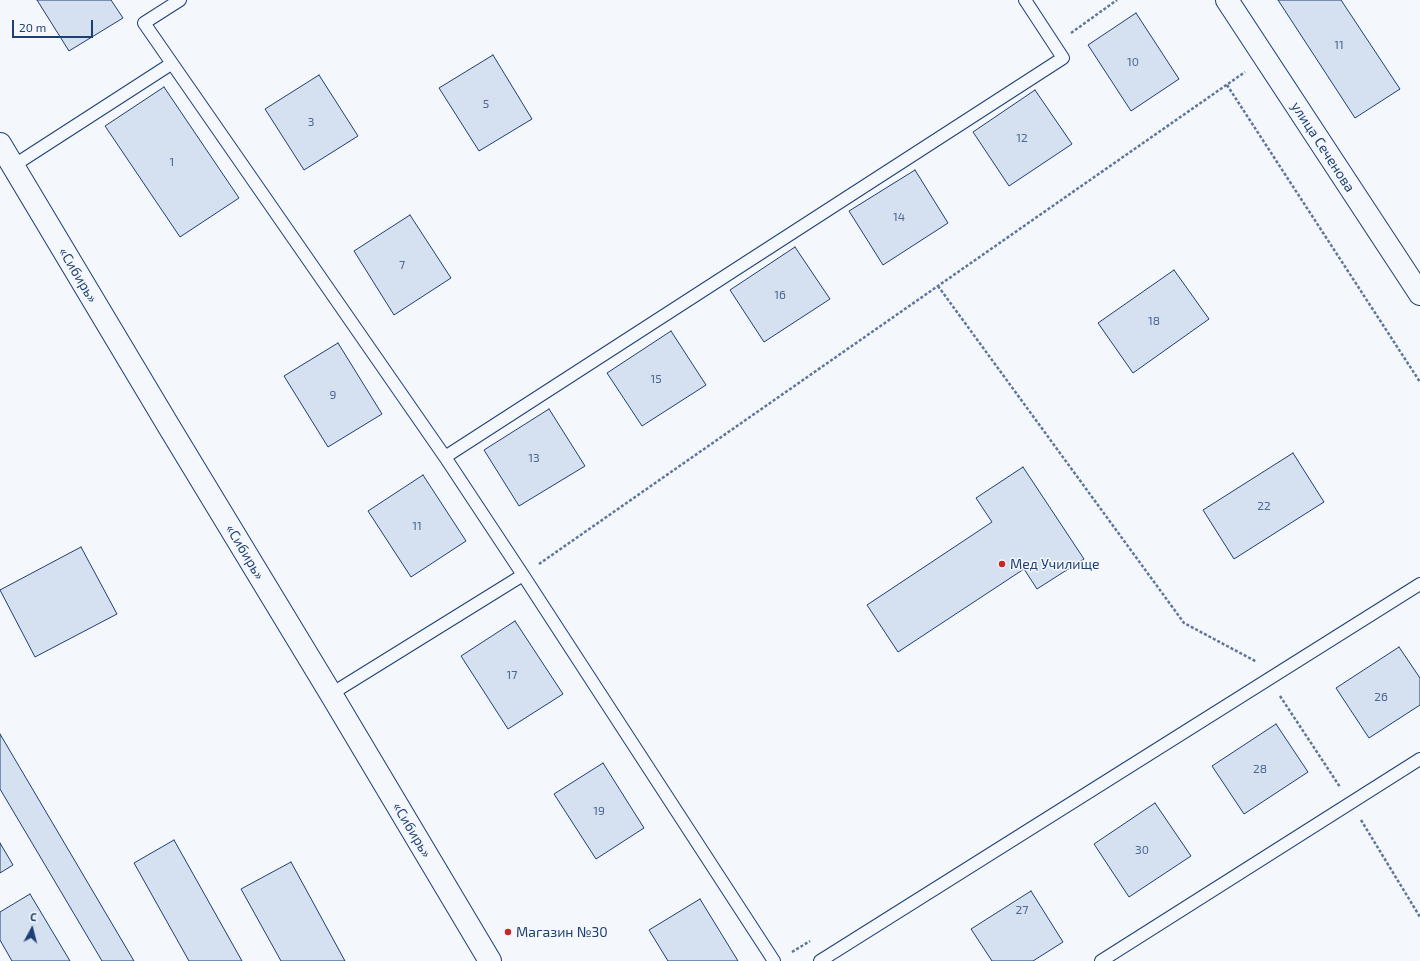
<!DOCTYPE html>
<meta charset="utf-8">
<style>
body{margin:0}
#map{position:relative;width:1420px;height:961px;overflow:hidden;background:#f4f7fb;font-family:"Exo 2",sans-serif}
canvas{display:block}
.north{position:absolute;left:12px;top:909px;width:40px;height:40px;-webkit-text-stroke:3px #f4f7fb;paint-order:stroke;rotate:7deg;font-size:11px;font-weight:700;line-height:16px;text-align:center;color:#1d3f73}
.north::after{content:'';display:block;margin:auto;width:14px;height:18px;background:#1d3f73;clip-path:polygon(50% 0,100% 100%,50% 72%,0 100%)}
.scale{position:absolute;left:12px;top:20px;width:81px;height:18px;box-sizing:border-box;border:2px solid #1d3f73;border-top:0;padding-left:5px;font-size:12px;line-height:14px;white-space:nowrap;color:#1d3f73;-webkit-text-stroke:3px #f4f7fb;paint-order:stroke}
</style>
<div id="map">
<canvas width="1420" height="961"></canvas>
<div class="north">С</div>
<div class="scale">20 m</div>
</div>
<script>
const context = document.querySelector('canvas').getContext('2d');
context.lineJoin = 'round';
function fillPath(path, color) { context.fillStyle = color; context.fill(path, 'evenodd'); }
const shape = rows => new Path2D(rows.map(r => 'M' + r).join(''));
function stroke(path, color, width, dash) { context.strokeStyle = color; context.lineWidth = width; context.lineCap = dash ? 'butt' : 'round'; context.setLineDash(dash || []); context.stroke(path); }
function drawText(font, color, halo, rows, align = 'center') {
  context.font = font + ' "Exo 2",sans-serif'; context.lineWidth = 3; context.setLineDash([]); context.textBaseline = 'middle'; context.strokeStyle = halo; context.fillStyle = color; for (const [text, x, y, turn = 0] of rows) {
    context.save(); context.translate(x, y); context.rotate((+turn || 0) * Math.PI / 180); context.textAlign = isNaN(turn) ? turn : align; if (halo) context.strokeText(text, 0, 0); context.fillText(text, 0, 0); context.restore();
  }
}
const building = shape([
 [37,0,111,0,123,18,69,51,37,0],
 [1278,0,1341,0,1400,89,1355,118,1278,0],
 [1136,13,1179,79,1131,111,1088,45,1136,13],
 [493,55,532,119,479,151,439,88,493,55],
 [319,75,358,136,304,170,265,109,319,75],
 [164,87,239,198,180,237,105,126,164,87],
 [1035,90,1072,144,1009,186,973,132,1035,90],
 [915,170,948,223,883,265,849,211,915,170],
 [410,215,451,278,394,315,354,251,410,215],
 [795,247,830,299,764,342,730,290,795,247],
 [1174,270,1209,319,1133,373,1098,323,1174,270],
 [671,331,706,385,642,426,607,373,671,331],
 [338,343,382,414,328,447,284,376,338,343],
 [549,409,585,466,519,506,484,450,549,409],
 [1293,453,1324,502,1234,559,1203,510,1293,453],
 [1023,467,1084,559,1037,589,1024,569,898,652,867,605,992,522,976,498,1023,467],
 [423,475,466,541,411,577,368,511,423,475],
 [81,547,117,614,35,657,0,590,81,547],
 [515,621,563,694,508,729,461,656,515,621],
 [1399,647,1420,678,1420,705,1369,738,1336,688,1399,647],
 [1276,724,1308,772,1244,814,1212,766,1276,724],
 [0,734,134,961,102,961,0,789,0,734],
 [603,763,644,828,596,859,554,794,603,763],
 [1155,803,1191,856,1129,897,1094,844,1155,803],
 [174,840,242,961,189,961,134,863,174,840],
 [0,843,13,865,0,873,0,843],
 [291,862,345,961,281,961,241,889,291,862],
 [1031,891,1063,942,1033,961,992,961,971,929,1031,891],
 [30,894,70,961,12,961,0,940,0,912,30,894],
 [700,899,738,961,668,961,649,930,700,899]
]);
const path = shape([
 [1071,33,1117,0],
 [1227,85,1420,382],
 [938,286,1184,623,1257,662],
 [539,564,1245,72],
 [1280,696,1340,787],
 [1361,820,1420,917],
 [792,952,810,941]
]);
const lane = shape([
 [180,0,144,23,445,457,523,575],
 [13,166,171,64],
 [445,457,1063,58,1025,0],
 [331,694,523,575,774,961],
 [820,961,1420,584],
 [1101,961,1420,759]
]);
const secondary = shape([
 [1227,0,1420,294]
]);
const primary = shape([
 [0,144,168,425,331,694,490,961]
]);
const markers = [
 [1002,564,4,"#c62828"],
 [508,932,4,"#c62828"]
];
const numberNames = [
 ["11",1339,45],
 ["10",1133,62],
 ["5",486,104],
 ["3",311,122],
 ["12",1022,138],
 ["1",172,162],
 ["14",899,217],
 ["7",402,265],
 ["16",780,295],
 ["18",1154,321],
 ["15",656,379],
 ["9",333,395],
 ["13",534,458],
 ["22",1264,506],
 ["11",417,526],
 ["17",512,675],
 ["26",1381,697],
 ["28",1260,769],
 ["19",599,811],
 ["30",1142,850],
 ["27",1022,910]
];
const streetNames = [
 ["улица Сеченова",1323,147,57],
 ["«Сибирь»",78,275,59],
 ["«Сибирь»",245,552,59],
 ["«Сибирь»",412,830,59]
];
const poiNames = [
 ["Мед Училище",1010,564],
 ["Магазин №30",516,932]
];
fillPath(building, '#d5e0f0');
stroke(building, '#1d3f73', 1);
stroke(lane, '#1d3f73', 14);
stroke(secondary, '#1d3f73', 24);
stroke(primary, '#1d3f73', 24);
stroke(path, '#5e769c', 2.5, [3, 2]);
stroke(lane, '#f4f7fb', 12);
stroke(secondary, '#f4f7fb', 22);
stroke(primary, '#f4f7fb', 22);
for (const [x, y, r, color] of markers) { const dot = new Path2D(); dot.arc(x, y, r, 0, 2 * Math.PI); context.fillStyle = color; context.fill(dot); stroke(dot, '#f4f7fb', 1.5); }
drawText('12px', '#4b6792', null, numberNames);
drawText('14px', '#1d3f73', '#f4f7fb', streetNames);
drawText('14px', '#1d3f73', '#f4f7fb', poiNames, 'left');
</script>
